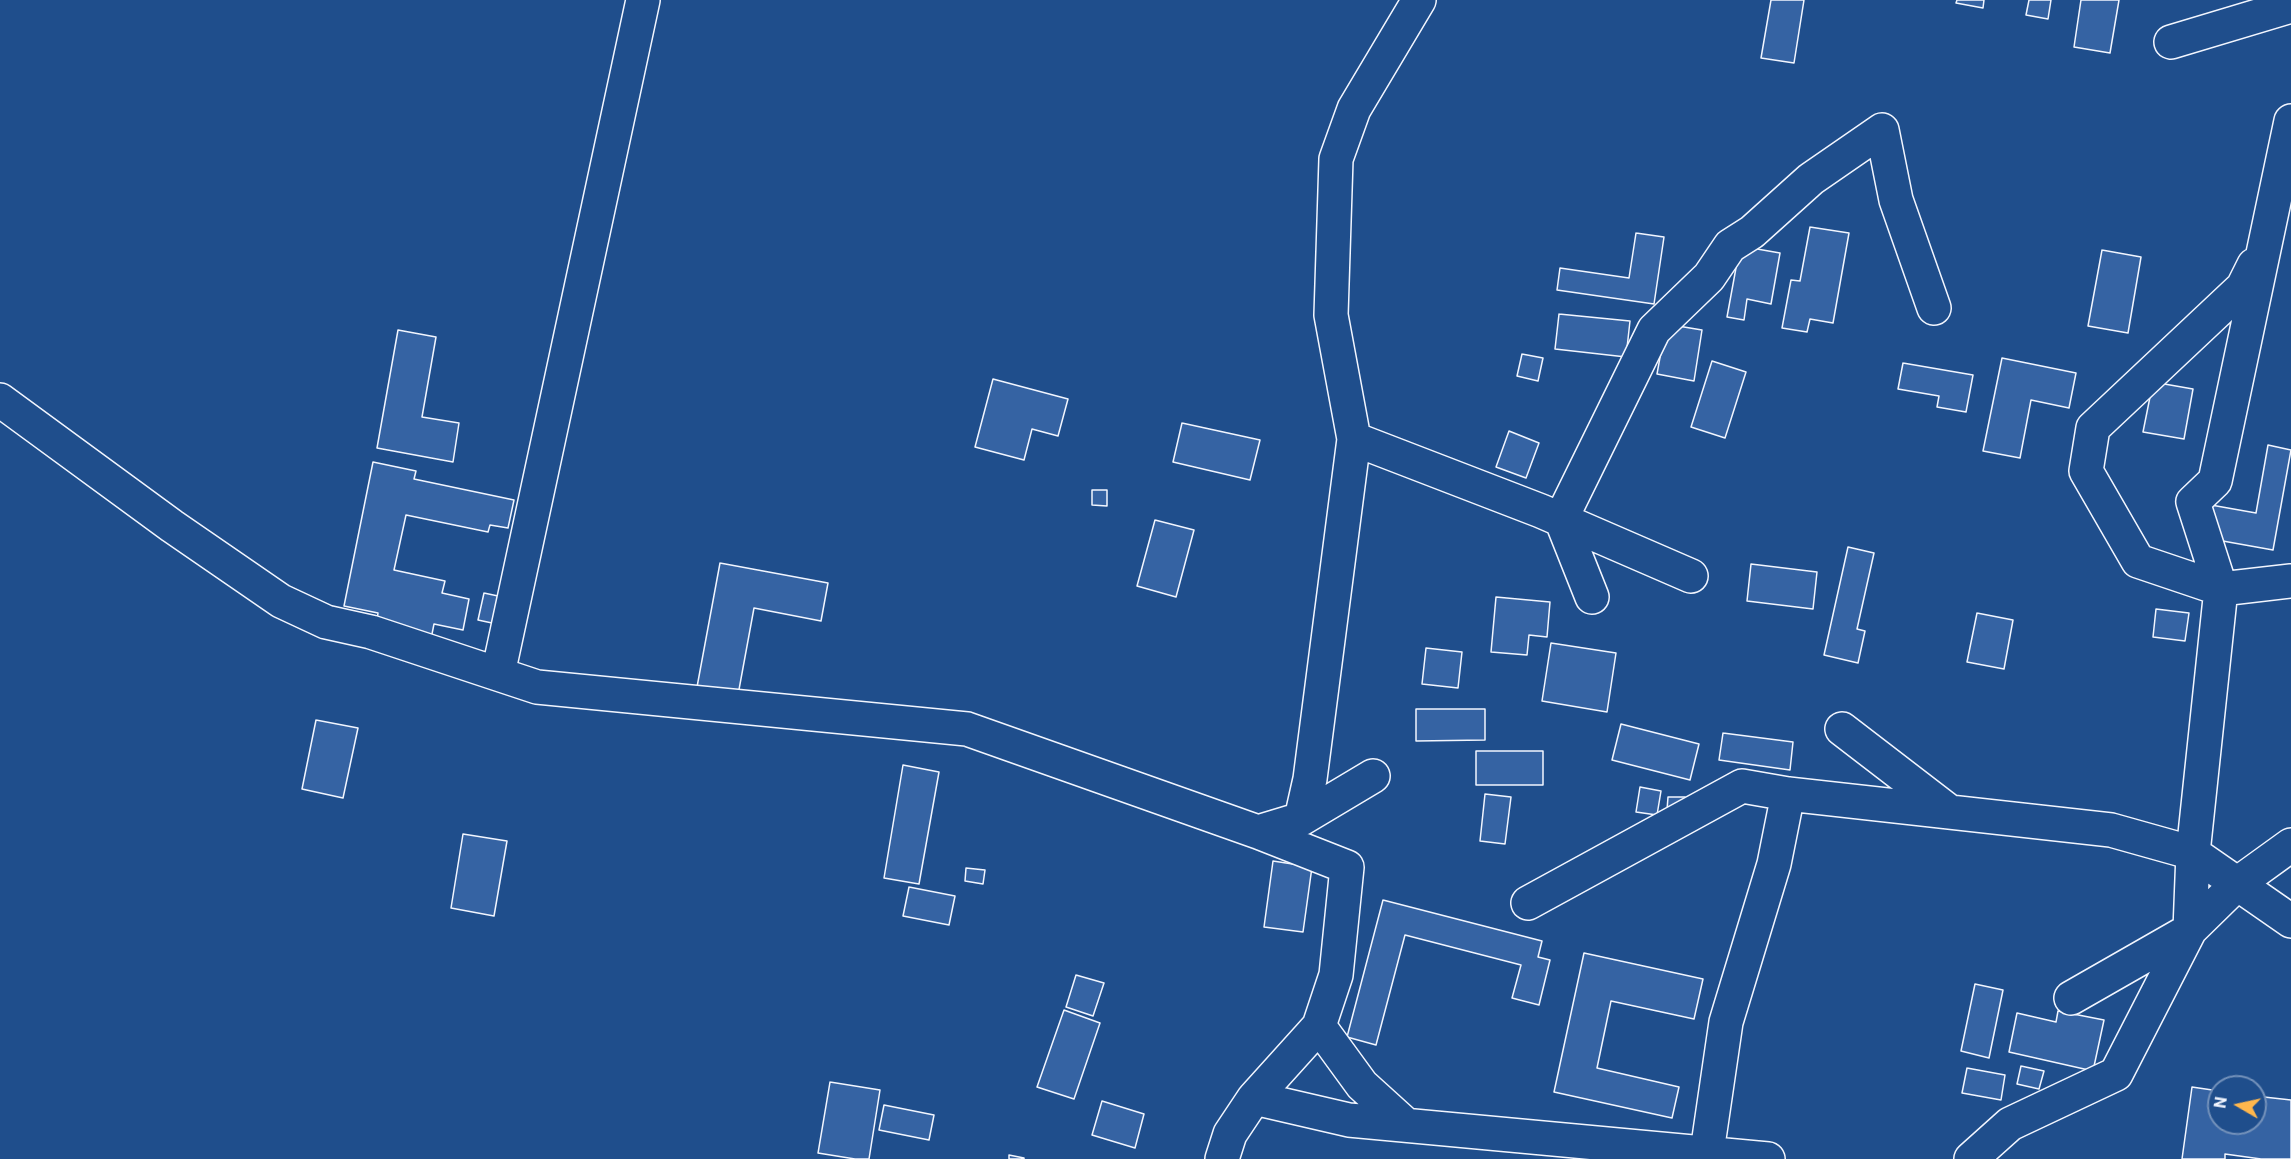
<!DOCTYPE html>
<style>
body{margin:0}
#map{position:relative;width:2291px;height:1159px;overflow:hidden;background:#1f4e8c;font-family:Roboto,sans-serif}
canvas{display:block}
.north{position:absolute;left:2207px;top:1075px;width:60px;height:60px;box-sizing:border-box;background:#1f4e8c;border:2px solid #7391ba;border-radius:50%;rotate:279deg;font-size:16px;font-weight:700;line-height:24px;text-align:center;color:#f2f6ff}
.north::after{content:'';display:block;margin:auto;width:21px;height:27px;background:#ffb74d;clip-path:polygon(50% 0,100% 100%,50% 72%,0 100%)}
</style>
<div id="map">
<canvas width="2291" height="1159"></canvas>
<div class="north">N</div>
</div>
<script>
const context = document.querySelector('canvas').getContext('2d');
context.lineJoin = 'round';
function fillPath(path, color) { context.fillStyle = color; context.fill(path, 'evenodd'); }
const shape = rows => new Path2D(rows.map(r => 'M' + r).join(''));
function stroke(path, color, width, dash) { context.strokeStyle = color; context.lineWidth = width; context.lineCap = dash ? 'butt' : 'round'; context.setLineDash(dash || []); context.stroke(path); }
const building = shape([
 [1771,0,1804,0,1794,63,1761,58,1771,0],
 [1957,0,1984,0,1983,8,1956,3,1957,0],
 [2029,0,2051,0,2048,19,2026,15,2029,0],
 [2081,0,2119,0,2110,53,2074,47,2081,0],
 [1810,227,1849,233,1833,323,1810,319,1807,332,1782,328,1791,280,1800,281,1810,227],
 [1636,233,1664,237,1654,304,1557,290,1560,268,1629,278,1636,233],
 [1740,246,1780,253,1771,304,1747,299,1744,320,1727,317,1740,246],
 [2102,250,2141,257,2128,333,2088,326,2102,250],
 [1559,314,1630,321,1626,357,1555,349,1559,314],
 [1666,324,1702,330,1694,381,1657,374,1666,324],
 [398,330,436,337,422,417,459,423,453,462,377,448,398,330],
 [1522,354,1543,358,1538,381,1517,376,1522,354],
 [2002,358,2076,373,2069,408,2031,400,2020,458,1983,451,2002,358],
 [1712,361,1746,372,1725,438,1691,427,1712,361],
 [1903,363,1973,375,1966,412,1937,407,1939,396,1898,389,1903,363],
 [993,379,1068,399,1058,436,1032,429,1024,460,975,447,993,379],
 [2153,382,2193,389,2184,439,2143,432,2153,382],
 [1182,423,1260,440,1250,480,1173,462,1182,423],
 [1509,431,1539,443,1526,478,1496,467,1509,431],
 [2268,445,2291,450,2273,550,2206,538,2211,505,2256,513,2268,445],
 [373,462,416,471,414,479,514,500,508,528,490,525,488,532,406,515,394,570,445,581,442,593,469,599,463,630,434,624,431,639,377,620,378,613,344,606,373,462],
 [1092,490,1107,490,1107,506,1092,505,1092,490],
 [1155,520,1194,530,1176,597,1137,586,1155,520],
 [1848,547,1874,553,1857,629,1865,631,1858,663,1824,655,1848,547],
 [720,563,828,583,821,621,754,608,738,695,697,687,720,563],
 [1751,564,1817,572,1813,609,1747,601,1751,564],
 [484,593,498,596,492,623,478,620,484,593],
 [1496,597,1550,602,1547,637,1529,635,1527,655,1491,652,1496,597],
 [2156,609,2189,613,2185,641,2153,637,2156,609],
 [1977,613,2013,620,2004,669,1967,662,1977,613],
 [1551,643,1616,653,1607,712,1542,701,1551,643],
 [1426,648,1462,652,1458,688,1422,684,1426,648],
 [1416,709,1485,709,1485,740,1416,741,1416,709],
 [316,720,358,728,343,798,302,789,316,720],
 [1621,724,1699,744,1690,780,1612,760,1621,724],
 [1723,733,1793,742,1790,770,1719,760,1723,733],
 [1476,751,1543,751,1543,785,1476,785,1476,751],
 [903,765,939,772,919,884,884,878,903,765],
 [1640,787,1661,791,1657,815,1636,812,1640,787],
 [1485,794,1511,797,1505,844,1480,841,1485,794],
 [1668,797,1685,797,1684,811,1667,810,1668,797],
 [463,834,507,841,494,916,451,908,463,834],
 [1273,861,1312,867,1303,932,1264,927,1273,861],
 [966,868,985,870,983,884,965,881,966,868],
 [909,887,955,896,949,925,903,916,909,887],
 [1383,900,1542,941,1538,957,1550,960,1539,1005,1512,998,1521,965,1405,935,1376,1045,1347,1037,1383,900],
 [1584,953,1703,979,1694,1019,1611,1001,1597,1068,1679,1087,1672,1118,1554,1092,1584,953],
 [1076,975,1104,983,1093,1016,1066,1007,1076,975],
 [1975,984,2003,990,1989,1058,1961,1051,1975,984],
 [1064,1010,1100,1023,1074,1099,1037,1087,1064,1010],
 [2058,1011,2104,1020,2093,1071,2009,1052,2017,1013,2056,1022,2058,1011],
 [2021,1066,2044,1071,2039,1089,2017,1084,2021,1066],
 [1967,1068,2005,1075,2001,1100,1962,1093,1967,1068],
 [830,1082,880,1090,869,1159,855,1159,818,1153,830,1082],
 [2192,1087,2219,1091,2219,1123,2255,1123,2255,1096,2291,1100,2291,1159,2261,1159,2225,1154,2225,1159,2182,1159,2192,1087],
 [1102,1101,1144,1114,1135,1148,1092,1135,1102,1101],
 [884,1105,934,1115,929,1140,879,1130,884,1105],
 [1009,1155,1024,1158,1024,1159,1009,1159,1009,1155]
]);
const street = shape([
 [2171,42,2291,6],
 [2254,265,2243,287,2093,428,2086,471,2138,561,2221,589,2291,581],
 [0,400,172,526,281,601,326,622,371,632,537,687,967,729,1258,832,1347,867,1336,975,1319,1026,1254,1098],
 [1354,439,1541,511,1691,576],
 [1592,597,1561,519,1654,330,1709,277,1730,246,1752,232,1811,179,1882,130,1896,200,1934,308],
 [498,674,643,0],
 [1842,729,1950,812],
 [1301,819,1373,776],
 [1258,832,1301,819,1310,779,1354,439,1331,315,1336,159,1354,109,1419,0],
 [1528,903,1742,786,1788,794,2111,830,2193,853,2291,921],
 [2071,998,2190,930,2237,884,2291,845],
 [1319,1026,1362,1085,1405,1124],
 [1707,1152,1726,1022,1774,864,1788,794],
 [1222,1159,1230,1134,1254,1098,1349,1120,1768,1159],
 [1971,1159,2010,1124,2116,1074,2190,930,2193,853,2221,589,2193,502,2215,481,2291,121]
]);
fillPath(building, '#3563a3');
stroke(building, '#f2f6ff', 1.5);
stroke(street, '#f2f6ff', 36);
stroke(street, '#1f4e8c', 33);
</script>
